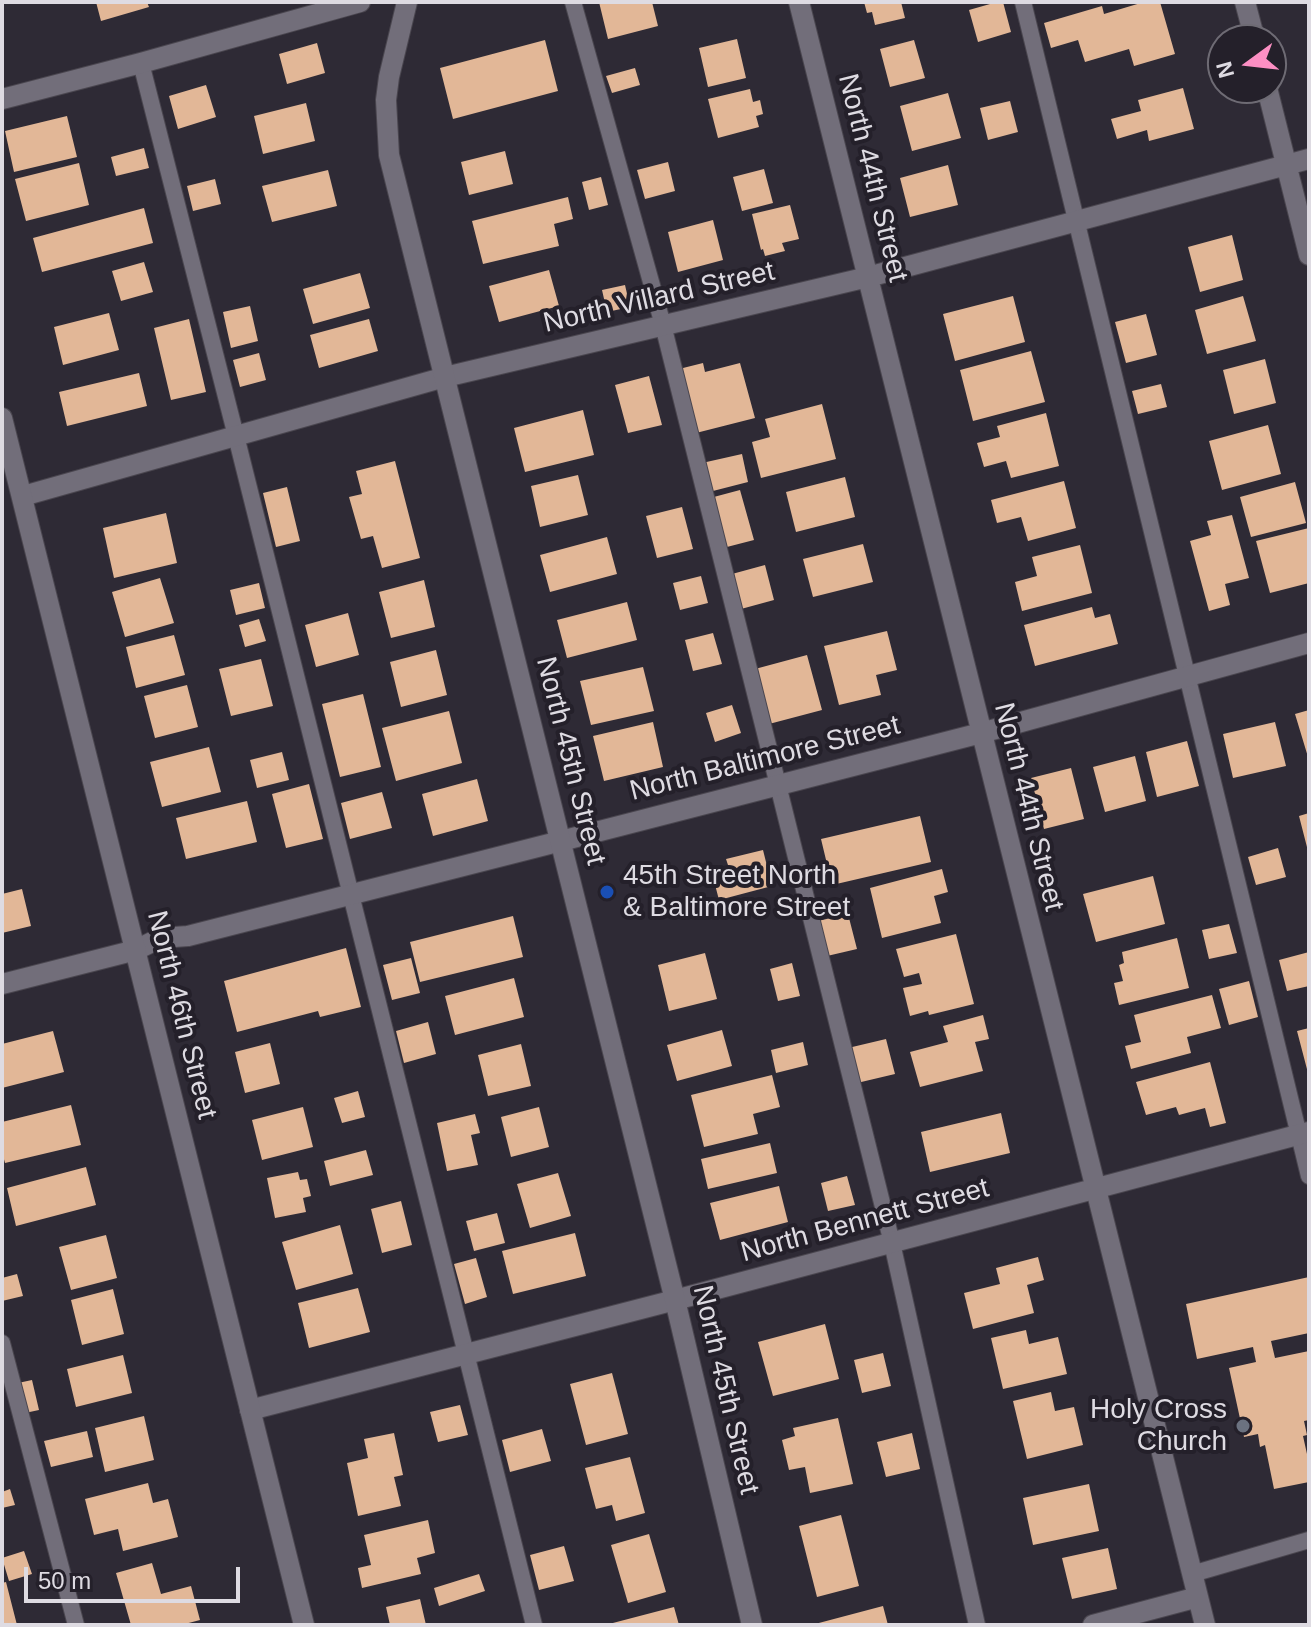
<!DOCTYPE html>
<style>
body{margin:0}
#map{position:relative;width:1311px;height:1627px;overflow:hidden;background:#2e2a35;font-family:Helvetica,sans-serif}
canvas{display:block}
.frame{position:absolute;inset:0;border:4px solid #dedbe2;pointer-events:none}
.north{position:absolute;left:1207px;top:24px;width:80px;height:80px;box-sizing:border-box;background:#24202a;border:2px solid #6e6b74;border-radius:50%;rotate:255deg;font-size:22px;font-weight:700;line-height:32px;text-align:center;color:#dedbe2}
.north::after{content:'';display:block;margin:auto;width:28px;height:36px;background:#fc8fc3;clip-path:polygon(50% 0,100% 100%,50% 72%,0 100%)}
.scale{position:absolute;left:24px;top:1567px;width:216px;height:36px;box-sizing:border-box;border:4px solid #dedbe2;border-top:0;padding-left:10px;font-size:24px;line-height:28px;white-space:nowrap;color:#dedbe2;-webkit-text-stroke:6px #24202a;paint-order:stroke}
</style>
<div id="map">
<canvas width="1311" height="1627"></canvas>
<div class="frame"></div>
<div class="north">N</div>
<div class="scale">50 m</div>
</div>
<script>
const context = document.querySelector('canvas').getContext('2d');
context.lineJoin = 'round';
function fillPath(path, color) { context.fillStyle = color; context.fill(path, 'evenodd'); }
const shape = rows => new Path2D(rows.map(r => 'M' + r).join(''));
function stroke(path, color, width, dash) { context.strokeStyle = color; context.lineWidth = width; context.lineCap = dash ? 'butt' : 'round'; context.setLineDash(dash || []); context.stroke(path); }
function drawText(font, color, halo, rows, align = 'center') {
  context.font = font + ' Helvetica,sans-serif'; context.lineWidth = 8; context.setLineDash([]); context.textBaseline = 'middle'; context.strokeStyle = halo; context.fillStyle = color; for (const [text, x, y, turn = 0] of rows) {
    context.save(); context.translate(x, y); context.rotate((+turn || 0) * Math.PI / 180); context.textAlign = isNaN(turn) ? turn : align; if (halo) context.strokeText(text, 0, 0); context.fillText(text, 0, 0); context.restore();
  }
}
const building = shape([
 [96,2,147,2,149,7,101,21],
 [599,2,652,2,658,26,608,39],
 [864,2,901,2,905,18,875,25,872,12,867,13],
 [997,2,1003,2,1011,32,978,42,969,10],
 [1144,2,1160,2,1175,54,1134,66,1129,49,1085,62,1078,40,1051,48,1044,23,1102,6,1104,14],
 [737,39,746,78,708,87,699,48],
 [545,40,558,91,453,119,440,68],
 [914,40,925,78,890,87,880,49],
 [317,43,325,73,287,84,279,54],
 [635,68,640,85,612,93,606,76],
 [206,85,216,117,178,129,169,96],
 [1183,88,1194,129,1149,141,1147,130,1117,139,1111,119,1141,111,1138,100],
 [750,89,753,102,760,100,763,114,756,116,759,127,718,138,708,99],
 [948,93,961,138,912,151,900,106],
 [1010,101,1018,132,988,140,980,108],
 [306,103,315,141,263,154,254,116],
 [67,116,77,157,14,172,5,131],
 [144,148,149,168,116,176,111,157],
 [505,151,513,184,469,195,461,162],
 [668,162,675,191,645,199,637,170],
 [79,163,89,205,26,221,15,179],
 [948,165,958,205,910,217,900,178],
 [764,169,773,203,742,211,733,177],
 [328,170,337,206,272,222,262,186],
 [601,177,608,205,589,210,582,182],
 [215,179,221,204,193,211,187,186],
 [568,197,573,219,554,224,559,246,483,264,472,221],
 [790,205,799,239,782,243,785,251,765,256,763,249,761,250,752,214],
 [144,208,153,243,42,272,33,238],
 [713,220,723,260,678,272,668,232],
 [1232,235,1243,280,1200,292,1188,247],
 [144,262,153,292,121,301,112,271],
 [549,270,559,306,499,322,489,286],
 [360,273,370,308,313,324,303,289],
 [625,285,630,307,607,312,602,290],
 [1013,296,1025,342,955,361,943,314],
 [1243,296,1256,341,1207,354,1195,310],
 [250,306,258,341,231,348,223,312],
 [109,313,119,350,63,365,54,327],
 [1146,314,1157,355,1126,363,1115,322],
 [189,319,206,392,171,400,154,328],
 [369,319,378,351,319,368,310,335],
 [1031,351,1045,402,973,421,960,370],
 [259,353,266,380,240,387,233,360],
 [1265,359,1276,403,1234,414,1223,370],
 [703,363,705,372,740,363,755,418,692,434,675,370],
 [139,373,147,406,67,426,59,392],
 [649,376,662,425,628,433,615,385],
 [1161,384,1167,407,1138,414,1132,391],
 [822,404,836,459,761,478,752,442,770,437,765,419],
 [583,410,594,455,525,472,514,428],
 [1046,413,1059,466,1011,478,1006,461,984,467,977,443,1000,437,997,426],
 [1268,425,1281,474,1222,490,1209,441],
 [742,454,748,482,709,492,702,463],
 [395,461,420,558,382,568,373,536,361,539,349,497,362,494,356,471],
 [578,475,588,515,540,527,531,486],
 [845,477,855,517,796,532,786,492],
 [1064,481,1076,528,1028,541,1021,517,997,523,991,500],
 [1295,482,1306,523,1251,537,1240,497],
 [287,487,300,541,276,547,263,493],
 [740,490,754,540,723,548,710,498],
 [682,507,693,549,657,558,646,516],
 [166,513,177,563,114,578,103,528],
 [1232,515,1249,578,1225,584,1230,605,1209,611,1190,541,1211,535,1207,521],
 [1309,528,1309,583,1270,593,1256,541],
 [607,537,617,574,550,592,540,555],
 [863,544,873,582,813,597,803,559],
 [1080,545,1092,593,1022,611,1015,582,1037,576,1032,557],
 [765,565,774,600,741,609,732,574],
 [701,576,708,603,680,610,673,583],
 [160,578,174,623,125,637,112,592],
 [424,580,435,627,391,638,379,592],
 [259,583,265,608,236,615,230,590],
 [627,602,637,640,567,658,557,620],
 [1092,607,1095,618,1110,614,1118,644,1035,666,1024,625],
 [348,613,359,655,316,667,305,625],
 [259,619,266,641,245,647,239,625],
 [887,631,897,670,876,675,881,695,839,705,824,646],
 [713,633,722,664,693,671,685,640],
 [174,635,185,675,136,688,126,647],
 [436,650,447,695,401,707,390,662],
 [807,655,822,710,769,724,755,669],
 [261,659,273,706,231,716,219,669],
 [643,667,654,711,591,725,580,681],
 [187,685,198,727,155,738,144,696],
 [363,694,381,767,340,777,322,704],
 [732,705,741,733,715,742,706,713],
 [1309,710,1309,757,1308,757,1295,714],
 [449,711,462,763,396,781,382,728],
 [653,722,663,767,604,781,593,736],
 [1275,722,1286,766,1233,778,1223,734],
 [1187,741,1199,786,1157,797,1146,752],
 [209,747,221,792,162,807,150,762],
 [282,752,289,780,257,788,250,760],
 [1135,756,1146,801,1105,812,1093,767],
 [1071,768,1084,819,1044,829,1031,778],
 [477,779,488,821,433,836,422,794],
 [309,784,323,839,286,848,272,794],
 [382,792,392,828,350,839,341,803],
 [247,801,257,842,186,859,176,818],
 [1309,813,1309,851,1308,851,1299,816],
 [920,816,931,862,832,885,821,839],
 [1278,848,1286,877,1256,885,1248,857],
 [763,850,772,886,719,900,712,873,729,868,726,859],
 [942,869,948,892,934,896,941,923,882,938,870,888],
 [1153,876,1165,924,1096,942,1083,894],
 [22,889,31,926,2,933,2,894],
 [848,914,857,949,827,956,818,921],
 [513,916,523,957,420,982,410,942],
 [1229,924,1237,953,1209,959,1202,930],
 [956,934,974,1004,929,1015,928,1011,910,1016,903,988,922,984,919,973,904,977,896,949],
 [1177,938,1189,988,1119,1005,1114,983,1123,981,1119,965,1124,963,1122,952],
 [346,948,361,1007,320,1017,318,1011,237,1032,224,981],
 [1309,952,1309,986,1287,991,1279,960],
 [705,953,717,999,669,1011,658,965],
 [411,958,420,993,392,1000,383,965],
 [792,963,800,996,778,1001,770,969],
 [514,978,524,1017,455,1035,445,996],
 [1249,981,1258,1017,1229,1025,1219,989],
 [1212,995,1221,1028,1187,1037,1191,1053,1131,1069,1125,1046,1141,1042,1134,1015],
 [983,1015,989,1039,975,1042,983,1071,920,1087,910,1052,948,1042,943,1026],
 [428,1022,436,1054,404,1063,396,1031],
 [1309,1028,1309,1073,1308,1073,1297,1031],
 [722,1030,732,1066,677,1081,667,1045],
 [53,1031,64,1072,2,1088,2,1044],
 [886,1039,895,1074,857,1083,848,1048],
 [803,1042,808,1065,776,1073,771,1050],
 [270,1043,280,1084,245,1093,235,1052],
 [521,1044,531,1086,488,1096,478,1055],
 [1210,1062,1226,1123,1210,1127,1205,1108,1179,1115,1176,1107,1146,1115,1136,1082],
 [772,1075,780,1107,753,1114,758,1134,704,1147,691,1095],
 [358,1091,365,1117,342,1123,334,1098],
 [71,1105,81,1145,5,1163,2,1152,2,1122],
 [303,1107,313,1147,262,1160,252,1120],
 [539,1107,549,1147,511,1157,501,1117],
 [1001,1113,1010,1153,930,1172,921,1132],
 [475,1114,480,1133,471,1135,478,1165,447,1171,437,1123],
 [770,1143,777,1173,708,1189,701,1159],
 [366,1150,373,1175,330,1186,324,1161],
 [86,1167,96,1205,16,1226,7,1188],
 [298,1172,300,1180,307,1179,311,1196,303,1198,306,1212,275,1218,267,1178],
 [558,1173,571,1216,530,1228,517,1184],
 [847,1176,855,1205,828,1211,821,1183],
 [779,1186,788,1222,720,1240,710,1203],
 [401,1201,412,1245,382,1253,371,1209],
 [497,1213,505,1243,474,1251,466,1221],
 [340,1225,353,1274,296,1290,282,1242],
 [575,1233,586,1276,513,1294,502,1251],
 [106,1235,117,1278,71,1290,59,1247],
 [1038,1257,1044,1280,1027,1285,1034,1313,973,1329,964,1293,1000,1284,996,1268],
 [476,1258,487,1297,465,1304,454,1264],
 [17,1274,23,1296,2,1301,2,1278],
 [1309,1277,1309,1333,1271,1341,1275,1358,1309,1351,1309,1420,1304,1421,1307,1435,1303,1436,1309,1463,1309,1482,1274,1489,1265,1445,1260,1447,1258,1434,1244,1437,1229,1368,1256,1362,1253,1347,1197,1359,1186,1304],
 [358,1288,370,1332,309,1348,298,1303],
 [113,1289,124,1334,82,1345,71,1300],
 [825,1324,839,1379,773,1396,758,1342],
 [1026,1330,1029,1344,1058,1337,1067,1374,1003,1389,991,1338],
 [883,1353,891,1386,862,1393,854,1360],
 [123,1355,132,1393,76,1407,67,1369],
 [612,1373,628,1434,586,1445,570,1384],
 [32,1380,39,1410,25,1413,18,1383],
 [1051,1392,1055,1411,1074,1407,1083,1445,1027,1459,1013,1401],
 [460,1405,468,1435,438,1442,430,1412],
 [144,1416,154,1460,105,1472,95,1428],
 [838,1418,853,1484,810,1493,805,1467,789,1470,782,1440,795,1436,793,1428],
 [542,1429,551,1461,510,1472,502,1440],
 [87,1431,93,1457,51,1467,44,1441],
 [394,1433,403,1475,394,1477,401,1506,358,1516,347,1463,368,1458,364,1439],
 [912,1433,920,1469,886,1477,877,1442],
 [630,1457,645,1513,616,1521,612,1505,596,1509,585,1468],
 [148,1483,153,1503,168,1499,178,1537,123,1551,118,1529,94,1535,85,1499],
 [1089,1484,1099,1531,1033,1545,1023,1498],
 [10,1489,15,1505,2,1508,2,1492],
 [841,1515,859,1586,817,1597,799,1526],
 [428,1520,435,1553,417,1558,421,1574,362,1588,358,1568,371,1565,364,1535],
 [649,1534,666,1592,628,1603,611,1545],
 [564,1546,574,1581,539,1590,530,1555],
 [1108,1548,1117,1589,1072,1599,1062,1558],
 [24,1551,32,1574,9,1581,2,1558],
 [152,1563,161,1594,191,1586,200,1620,181,1625,131,1625,116,1573],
 [479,1574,485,1591,439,1606,434,1588],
 [6,1582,17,1625,2,1625,2,1583],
 [420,1599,426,1625,390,1625,386,1607],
 [883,1606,888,1625,815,1625,815,1624],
 [674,1607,679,1625,609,1625,609,1624]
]);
const lane = shape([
 [573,2,663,325,778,785,892,1243,977,1625],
 [1023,2,1309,1176],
 [141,63,236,436,534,1625],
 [2,1343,76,1625],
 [1192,1574,1309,1540]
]);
const street = shape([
 [799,2,1205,1625],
 [1245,2,1255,40],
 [1267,88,1309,255],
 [23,496,445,377,868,277,1309,159],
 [136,950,160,938,188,936,561,841,981,733,1309,643],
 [250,1410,675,1300,1309,1132],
 [1093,1625,1198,1597]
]);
const secondary = shape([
 [407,2,389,77,386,100,389,155,675,1300,752,1625],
 [2,99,141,63,360,2],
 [2,418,304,1625],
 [2,984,136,950]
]);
const markers = [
 [607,892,8,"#1a4fb4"],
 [1243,1426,8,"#6b7280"]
];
const streetNames = [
 ["North 44th Street",872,178,76],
 ["North Villard Street",659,298,-13],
 ["North Baltimore Street",765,759,-14],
 ["North 45th Street",570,761,76],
 ["North 44th Street",1028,807,76],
 ["North 46th Street",181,1015,76],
 ["North Bennett Street",865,1221,-15],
 ["North 45th Street",725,1390,77]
];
const poiNames = [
 ["45th Street North",623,876],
 ["& Baltimore Street",623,908],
 ["Holy Cross",1227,1410,"right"],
 ["Church",1227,1442,"right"]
];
fillPath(building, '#e2b797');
stroke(lane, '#4a464f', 18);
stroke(street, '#4a464f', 22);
stroke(secondary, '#4a464f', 22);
stroke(lane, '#726e7a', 16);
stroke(street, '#726e7a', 20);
stroke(secondary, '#726e7a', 20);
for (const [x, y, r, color] of markers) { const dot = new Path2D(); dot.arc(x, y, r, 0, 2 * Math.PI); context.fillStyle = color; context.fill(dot); stroke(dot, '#24202a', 3); }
drawText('28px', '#dedbe2', '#24202a', streetNames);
drawText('28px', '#dedbe2', '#24202a', poiNames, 'left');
</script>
